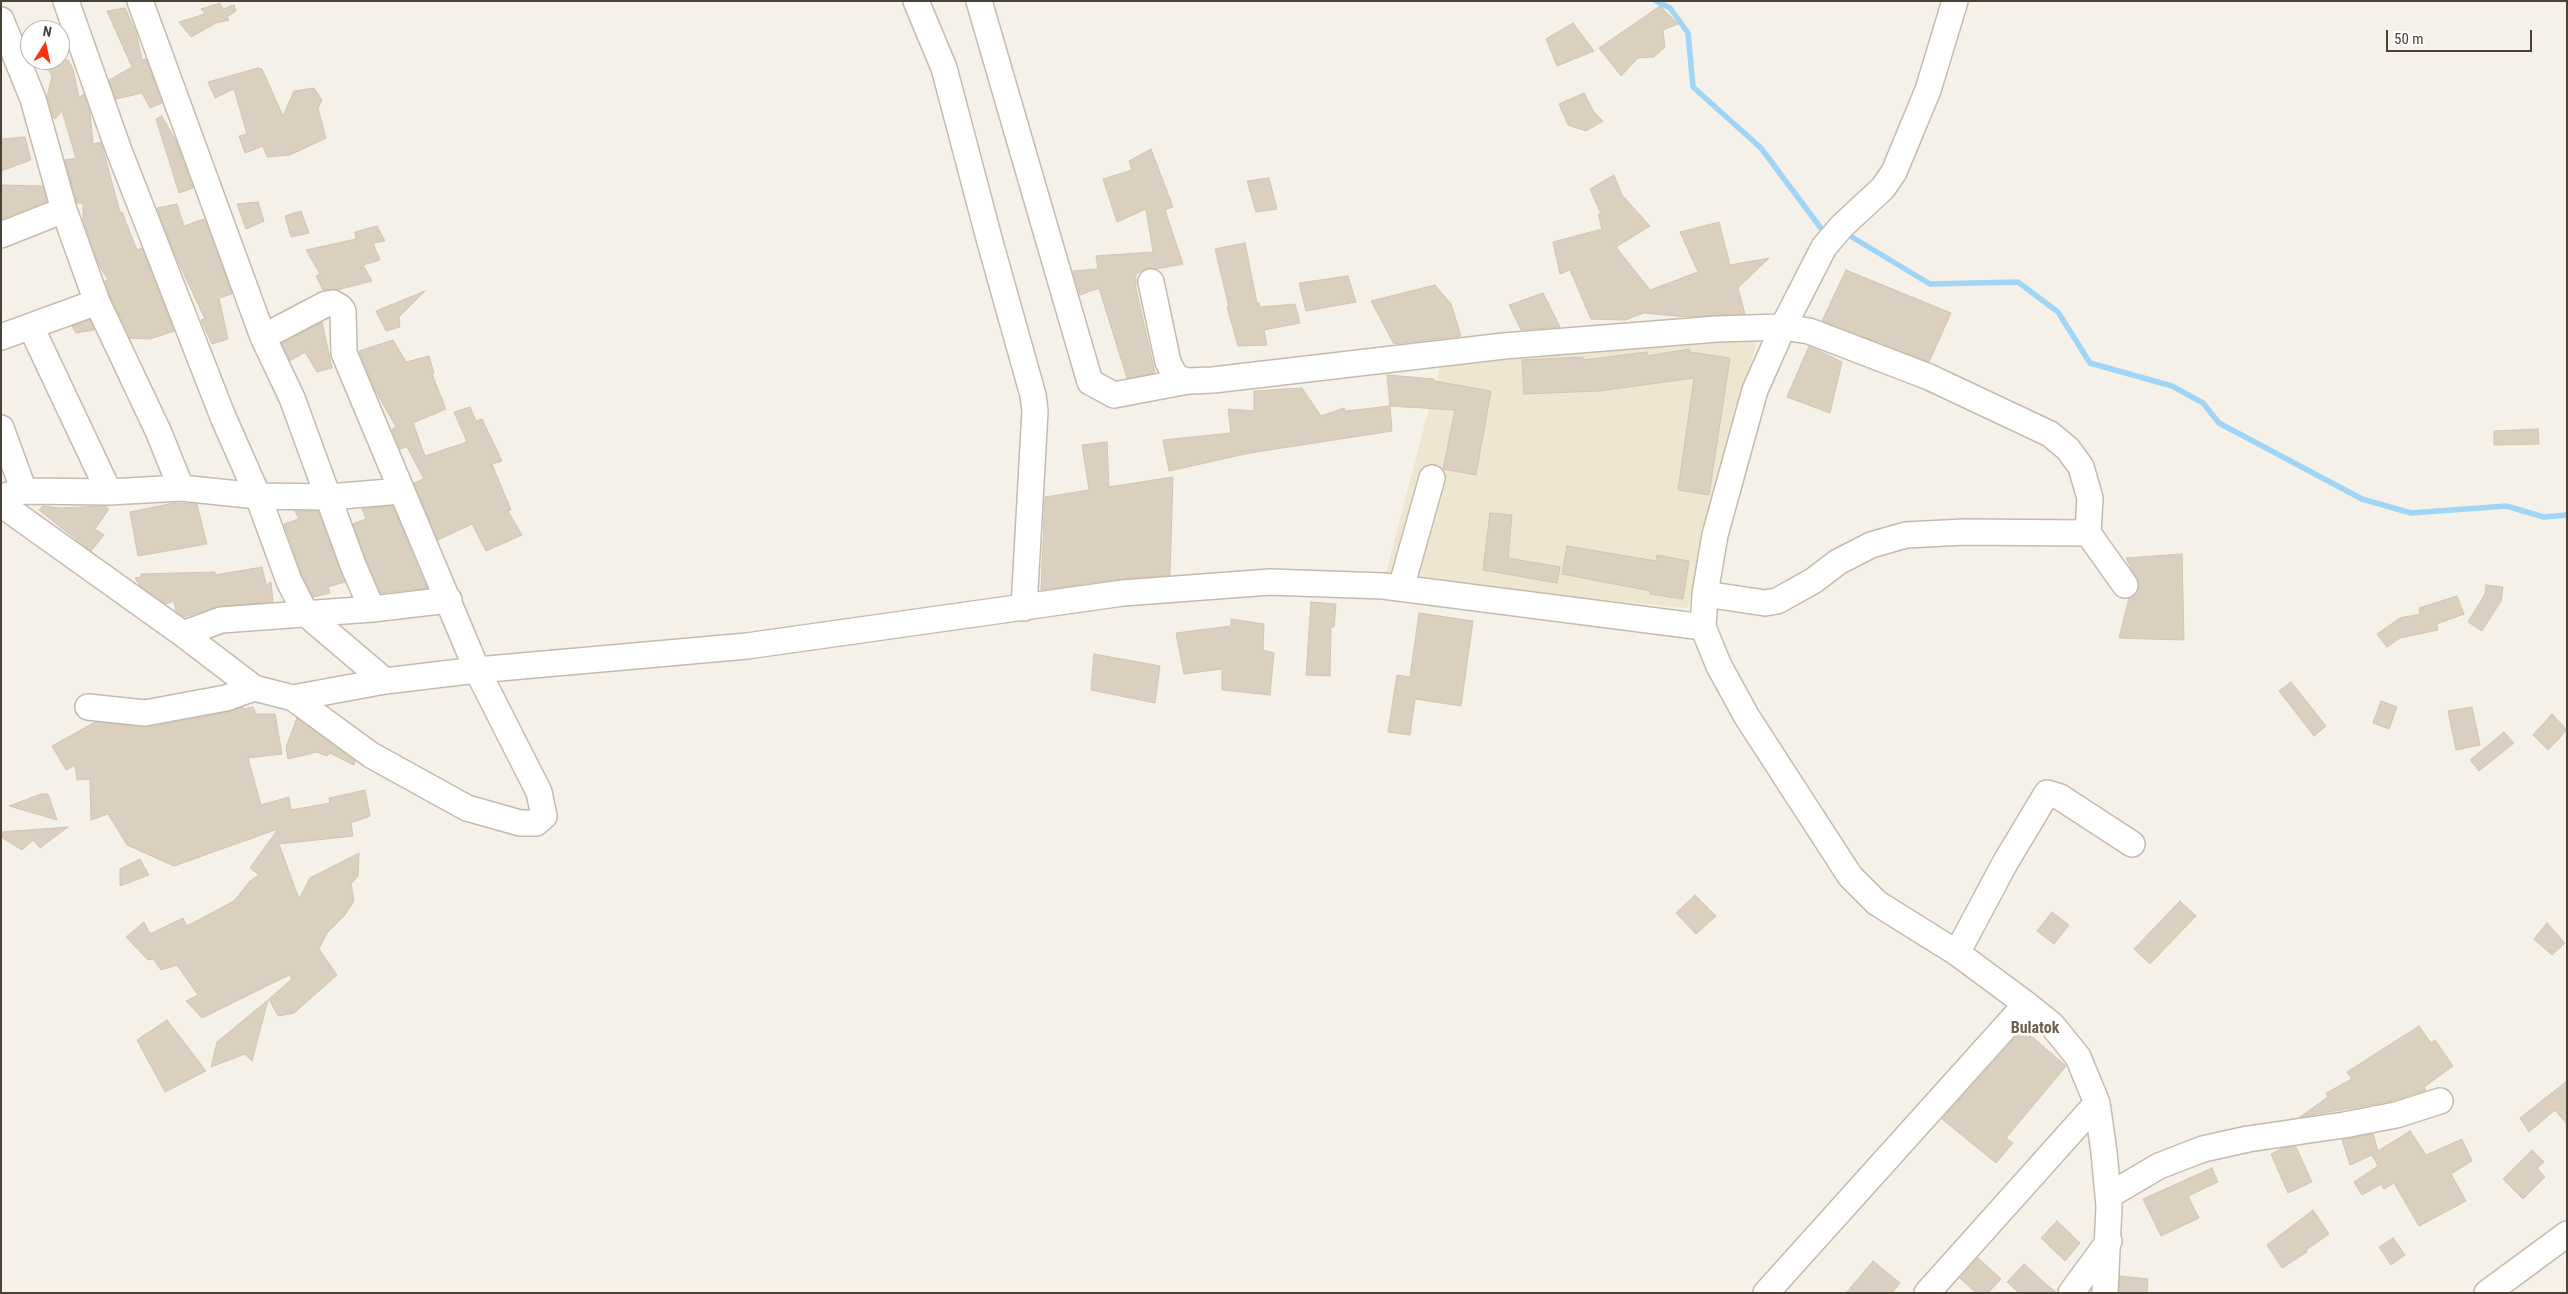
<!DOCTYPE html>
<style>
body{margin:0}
#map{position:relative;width:2568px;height:1294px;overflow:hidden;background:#f5f1e8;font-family:"Roboto Condensed",sans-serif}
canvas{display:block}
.frame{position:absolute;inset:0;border:2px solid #494136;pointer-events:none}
.north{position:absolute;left:20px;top:20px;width:50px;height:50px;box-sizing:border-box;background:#fff;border:1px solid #b6b3af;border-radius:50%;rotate:10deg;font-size:14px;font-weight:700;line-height:20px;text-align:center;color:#494136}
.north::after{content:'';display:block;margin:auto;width:18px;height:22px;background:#ff3215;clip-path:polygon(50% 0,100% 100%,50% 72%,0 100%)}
.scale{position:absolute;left:2386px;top:30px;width:146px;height:22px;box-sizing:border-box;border:2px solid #494136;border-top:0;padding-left:6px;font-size:15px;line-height:18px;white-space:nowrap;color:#494136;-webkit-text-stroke:4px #fff;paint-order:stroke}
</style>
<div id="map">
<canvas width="2568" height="1294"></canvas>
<div class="frame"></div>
<div class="north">N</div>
<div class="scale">50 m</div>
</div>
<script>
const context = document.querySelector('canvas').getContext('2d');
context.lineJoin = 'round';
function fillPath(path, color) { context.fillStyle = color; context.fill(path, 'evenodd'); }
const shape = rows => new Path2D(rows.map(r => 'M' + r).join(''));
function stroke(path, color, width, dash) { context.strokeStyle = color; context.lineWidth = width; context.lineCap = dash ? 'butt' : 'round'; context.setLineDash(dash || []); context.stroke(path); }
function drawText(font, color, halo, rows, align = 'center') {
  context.font = font + ' "Roboto Condensed",sans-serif'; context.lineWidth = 5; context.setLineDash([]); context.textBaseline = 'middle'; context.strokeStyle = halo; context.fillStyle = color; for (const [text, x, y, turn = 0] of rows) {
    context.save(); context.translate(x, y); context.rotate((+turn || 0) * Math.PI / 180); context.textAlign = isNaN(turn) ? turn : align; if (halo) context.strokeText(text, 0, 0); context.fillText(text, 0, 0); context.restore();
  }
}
const education = shape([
 [1760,333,1723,458,1688,608,1462,587,1385,577,1442,358]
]);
const stream = shape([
 [1656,1,1670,8,1688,33,1693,87,1761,148,1820,227],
 [1847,234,1930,284,2018,282,2058,312,2090,363,2172,386,2203,403,2219,423,2362,499,2411,513,2506,506,2544,517,2567,515]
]);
const building = shape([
 [220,3,223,9,234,5,236,11,227,17,229,20,216,23,191,37,179,22,205,14,201,9,220,3],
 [1660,6,1678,24,1663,30,1665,47,1654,57,1638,58,1621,76,1599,48,1660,6],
 [125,8,136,32,142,60,146,59,162,103,150,108,142,93,116,99,109,80,132,67,107,11,125,8],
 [1573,23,1594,51,1557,66,1546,39,1573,23],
 [44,60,68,60,73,69,79,97,84,94,90,113,93,144,101,142,120,212,122,212,137,250,142,248,174,331,150,339,130,338,110,296,105,281,108,280,98,263,83,219,83,203,77,203,65,160,76,158,62,111,55,119,53,117,47,96,52,77,44,60],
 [258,68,262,69,283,116,294,91,314,88,322,100,318,108,326,138,290,155,267,157,263,146,245,153,239,136,247,134,234,89,215,98,208,82,258,68],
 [1584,93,1594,112,1603,121,1586,131,1568,125,1559,104,1584,93],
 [162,116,176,141,193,188,179,193,156,119,162,116],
 [25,137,31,160,1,171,1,139,25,137],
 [1151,149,1173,207,1165,210,1183,264,1157,269,1148,268,1136,274,1136,288,1155,373,1127,378,1099,288,1080,295,1073,271,1098,269,1096,256,1153,252,1146,209,1117,222,1103,179,1132,170,1129,161,1151,149],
 [1614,175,1622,195,1650,226,1616,247,1650,290,1698,272,1680,232,1719,222,1730,265,1769,258,1738,288,1745,314,1688,317,1644,313,1625,320,1591,319,1570,270,1560,274,1553,242,1602,229,1598,214,1601,214,1590,189,1614,175],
 [1269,178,1277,209,1256,212,1247,181,1269,178],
 [1,185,43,186,47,201,1,219,1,185],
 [258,202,264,221,246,229,237,204,258,202],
 [177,204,184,226,204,219,206,222,232,294,219,298,228,339,212,344,201,320,205,319,175,255,157,208,177,204],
 [301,211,309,233,291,237,285,216,301,211],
 [377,226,385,241,373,243,380,260,363,265,372,281,337,290,323,290,316,276,320,274,306,250,356,239,355,232,377,226],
 [1245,243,1257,303,1259,303,1260,307,1295,304,1300,323,1264,330,1267,345,1238,346,1227,307,1229,307,1215,249,1245,243],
 [1846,270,1951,313,1929,362,1822,321,1846,270],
 [1348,276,1356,302,1306,311,1299,283,1348,276],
 [1435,285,1451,304,1461,336,1394,344,1371,301,1435,285],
 [425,291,399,317,400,327,386,331,376,311,425,291],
 [1543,293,1560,327,1521,330,1509,305,1543,293],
 [90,320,94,330,76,333,72,326,90,320],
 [322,322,332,368,317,372,305,352,290,361,282,343,322,322],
 [393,340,406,362,429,356,434,373,432,374,446,409,413,423,425,456,467,442,454,412,470,407,476,421,482,419,502,461,492,464,511,510,508,511,522,535,486,551,472,524,438,540,414,483,424,479,407,447,400,449,392,429,396,427,375,390,359,351,393,340],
 [1809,346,1842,362,1830,413,1787,397,1809,346],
 [1689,349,1690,352,1730,358,1709,495,1678,490,1694,378,1599,391,1524,394,1522,360,1583,357,1583,360,1647,352,1648,356,1689,349],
 [1387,375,1434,379,1434,381,1491,391,1476,475,1443,469,1455,410,1390,406,1387,375],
 [1302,388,1321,416,1344,408,1346,411,1390,406,1392,431,1250,453,1169,471,1163,440,1231,433,1228,409,1254,411,1254,391,1302,388],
 [2538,429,2539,444,2494,445,2494,431,2538,429],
 [1107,442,1109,487,1173,477,1170,575,1121,579,1041,590,1045,497,1089,490,1082,445,1107,442],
 [174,503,197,504,207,544,138,556,130,512,174,503],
 [43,506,61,508,105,506,109,509,95,529,104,535,91,551,39,510,43,506],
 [393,506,418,568,427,588,381,593,366,560,353,524,366,519,362,509,393,506],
 [295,511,318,511,345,582,328,587,330,593,313,597,302,575,284,524,299,519,295,511],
 [1490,513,1512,515,1508,558,1560,567,1557,583,1483,570,1490,513],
 [1567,546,1656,561,1657,555,1689,561,1683,599,1650,594,1651,591,1562,574,1567,546],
 [2182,554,2184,640,2119,638,2129,598,2138,591,2139,584,2126,558,2182,554],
 [262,567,266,585,271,582,273,602,220,606,184,617,176,612,174,601,166,604,140,586,135,578,141,577,141,574,215,572,215,575,262,567],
 [2486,585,2503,587,2501,601,2482,631,2468,622,2485,594,2486,585],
 [2457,596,2464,614,2437,624,2438,630,2400,638,2387,647,2377,634,2400,618,2420,614,2419,608,2457,596],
 [1311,602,1336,604,1334,627,1331,627,1330,676,1306,675,1311,602],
 [1419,613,1473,621,1461,706,1415,699,1410,735,1388,732,1397,675,1410,677,1419,613],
 [1231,619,1264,624,1263,650,1274,653,1270,695,1222,690,1222,669,1184,674,1176,633,1231,626,1231,619],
 [1094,654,1160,666,1155,703,1091,690,1094,654],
 [2291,682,2326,726,2314,736,2279,691,2291,682],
 [2381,701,2397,707,2389,729,2373,723,2381,701],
 [243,707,243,709,253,707,256,714,275,714,282,754,248,758,261,805,289,797,291,810,330,803,329,798,365,790,370,816,351,823,353,836,279,844,299,899,310,878,359,853,358,876,351,884,354,901,344,916,327,933,319,949,337,975,294,1013,278,1016,269,999,292,979,289,975,202,1018,186,1001,198,995,177,965,161,970,153,959,148,960,126,937,144,922,150,934,183,918,187,926,234,901,250,881,259,875,250,868,278,829,174,866,127,845,108,814,91,820,90,779,77,780,75,765,66,770,52,746,95,722,148,727,229,712,243,707],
 [2472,707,2480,745,2456,750,2448,711,2472,707],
 [2552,714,2567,730,2548,750,2533,735,2552,714],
 [297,718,355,761,354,765,330,753,327,756,317,752,288,759,286,747,297,718],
 [2504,732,2514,743,2479,771,2470,760,2504,732],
 [41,794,48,794,57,820,9,806,41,794],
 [68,827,40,848,33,840,22,850,1,837,1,832,68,827],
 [140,859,149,875,120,886,120,869,140,859],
 [1695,895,1716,916,1696,934,1676,913,1695,895],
 [2180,901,2196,916,2150,964,2134,949,2180,901],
 [2052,912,2069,925,2054,944,2037,931,2052,912],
 [2547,923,2565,943,2552,955,2534,939,2547,923],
 [268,1000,252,1061,245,1054,211,1067,217,1042,268,1000],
 [167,1020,206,1071,165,1092,137,1040,167,1020],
 [2419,1026,2431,1043,2435,1040,2453,1066,2424,1087,2426,1090,2392,1101,2300,1117,2328,1097,2326,1093,2352,1079,2347,1072,2419,1026],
 [2023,1029,2066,1066,2006,1138,2013,1143,1996,1163,1942,1119,2023,1029],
 [2567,1081,2567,1124,2555,1110,2529,1132,2520,1118,2567,1081],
 [2410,1131,2426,1155,2462,1139,2472,1161,2451,1174,2466,1201,2419,1226,2394,1183,2384,1189,2381,1184,2362,1195,2354,1182,2378,1166,2372,1155,2350,1165,2342,1140,2373,1134,2378,1151,2410,1131],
 [2296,1147,2312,1182,2288,1193,2271,1154,2283,1148,2296,1147],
 [2532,1150,2544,1162,2537,1168,2545,1177,2523,1199,2503,1179,2532,1150],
 [2212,1168,2218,1182,2188,1196,2199,1218,2161,1236,2143,1199,2212,1168],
 [2313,1210,2329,1234,2306,1250,2307,1252,2282,1268,2267,1245,2313,1210],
 [2057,1221,2080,1243,2065,1261,2041,1238,2057,1221],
 [2393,1238,2405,1255,2391,1265,2379,1247,2393,1238],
 [1978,1258,2001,1279,1988,1293,1976,1293,1960,1278,1978,1258],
 [1873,1261,1900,1283,1892,1293,1846,1293,1873,1261],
 [2024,1264,2046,1284,2057,1293,2019,1293,2007,1282,2024,1264],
 [2120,1276,2148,1279,2147,1293,2119,1293,2120,1276]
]);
const minor = shape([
 [66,1,118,148,223,417,258,496,289,581,306,614,385,681],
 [140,1,263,337,292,398,353,565,372,609],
 [916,1,944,68,990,242,1033,395,1035,411,1024,608],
 [979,1,1090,382,1114,395,1188,381],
 [1955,1,1928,90,1894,172,1883,188,1842,226,1824,247,1783,327,1755,390,1715,535,1705,594,1703,627,1719,666,1747,717,1850,876,1877,903,1957,953,2026,1004,2052,1025,2078,1057,2097,1103,2104,1152,2109,1206,2105,1293],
 [1,20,33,99,64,210,97,302,159,433,181,488],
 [1,235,64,210],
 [1151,282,1168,362,1174,374,1180,379,1188,381,1213,380,1504,346,1717,329,1783,327,1809,331,1929,377,2050,434,2068,449,2081,467,2090,498,2088,533,2125,585],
 [31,327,109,492],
 [1,337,97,302],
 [263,337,326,304,333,303,340,307,343,311,344,353,477,670,539,792,544,816,536,823,520,823,467,808,371,755,293,698],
 [1,428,24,491],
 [1,497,24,491,109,492,181,488,258,496,329,497,401,491],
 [1,504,183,634],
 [1401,588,1432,478],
 [1705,594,1765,603,1777,601,1813,581,1838,562,1871,545,1906,535,1964,532,2088,533],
 [254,688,183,634,221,620,372,609,449,600],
 [88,707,145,713,226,698,254,688,293,698,385,681,477,670,747,646,1123,593,1270,582,1383,586,1703,627],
 [1957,953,2005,863,2047,793,2060,797,2132,844],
 [2108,1196,2159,1166,2203,1149,2248,1139,2344,1125,2396,1115,2440,1101],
 [1766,1293,2026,1004],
 [1927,1293,2097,1103],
 [2071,1293,2109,1241],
 [2487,1293,2567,1234]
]);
const quarterNames = [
 ["Bulatok",2035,1029]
];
fillPath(education, '#efe6d1');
stroke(stream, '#a0d5f6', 5.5);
fillPath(building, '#dbcfbf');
stroke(building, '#d3c4af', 1);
stroke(minor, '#c5bbad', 28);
stroke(minor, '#fff', 25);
drawText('bold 16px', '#6d5f4c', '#fff', quarterNames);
</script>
